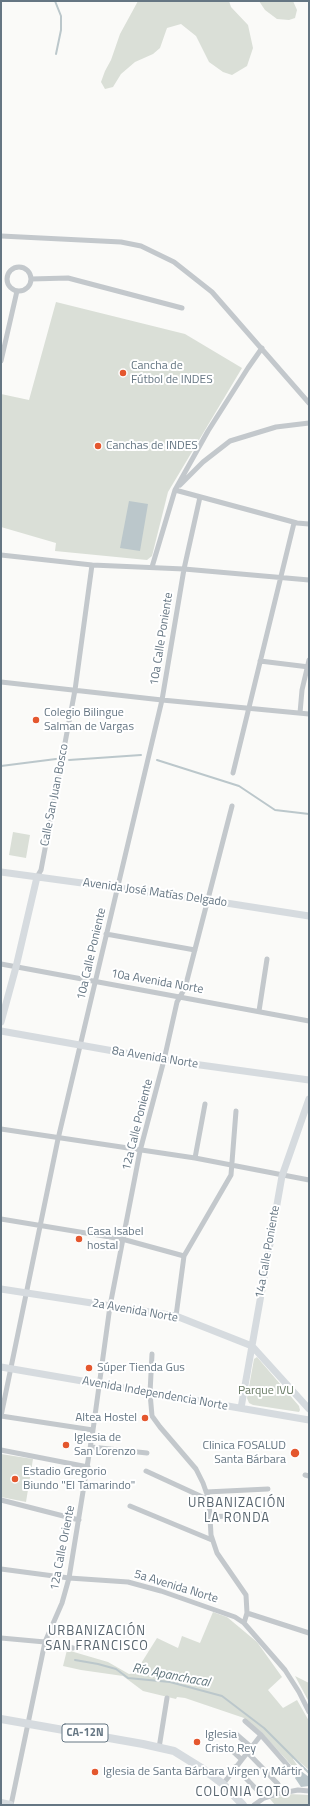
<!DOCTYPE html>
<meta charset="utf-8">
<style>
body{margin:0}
#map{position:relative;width:310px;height:1806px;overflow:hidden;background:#fafaf8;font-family:"Titillium Web",sans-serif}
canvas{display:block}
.frame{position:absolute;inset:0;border:2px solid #657683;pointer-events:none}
</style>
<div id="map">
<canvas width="310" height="1806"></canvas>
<div class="frame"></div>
</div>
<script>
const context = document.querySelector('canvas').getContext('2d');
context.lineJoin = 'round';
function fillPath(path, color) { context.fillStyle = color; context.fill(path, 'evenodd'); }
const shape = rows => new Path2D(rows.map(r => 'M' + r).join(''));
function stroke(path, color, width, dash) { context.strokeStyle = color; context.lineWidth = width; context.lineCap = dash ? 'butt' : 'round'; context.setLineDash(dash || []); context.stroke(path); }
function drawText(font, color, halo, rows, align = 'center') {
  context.font = font + ' "Titillium Web",sans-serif'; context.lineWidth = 4; context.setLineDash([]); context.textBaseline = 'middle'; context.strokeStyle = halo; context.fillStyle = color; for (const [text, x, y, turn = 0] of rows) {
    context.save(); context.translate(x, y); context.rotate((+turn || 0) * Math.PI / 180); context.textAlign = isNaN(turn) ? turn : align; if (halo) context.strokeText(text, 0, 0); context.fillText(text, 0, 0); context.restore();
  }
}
const green = shape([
 [138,1,229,1,231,7,248,25,253,48,247,66,232,75,223,72,209,62,196,36,181,24,167,28,160,48,153,54,135,62,121,74,113,87,105,89,101,82,105,71,111,60,120,34],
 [259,1,293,1,297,10,295,18,289,20,277,19,265,10],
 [56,302,185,334,242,368,168,492,152,556,147,560,55,551,56,543,1,527,1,394,29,400],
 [13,832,30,835,26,858,9,855],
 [257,1357,299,1406,300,1410,299,1412,253,1405,249,1403,247,1398,254,1359],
 [1,1454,33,1459,26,1502,1,1497],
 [213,1612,227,1617,257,1642,282,1677,268,1690,283,1708,297,1700,309,1721,309,1770,294,1757,293,1759,297,1765,295,1769,261,1732,244,1718,185,1698,177,1697,176,1699,143,1691,123,1676,81,1670,63,1666,67,1650,108,1662,129,1674,135,1673,157,1638,178,1648,182,1636,200,1643],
 [295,1676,309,1683,309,1702],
 [289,1794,309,1795,309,1805,275,1805,270,1799]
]);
const water = shape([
 [129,501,148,504,140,551,120,548],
 [301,1771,309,1777,309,1786,301,1787,295,1778]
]);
const stream = shape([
 [55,1,61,16,61,30,56,54],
 [69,760,141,755],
 [157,760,239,786,275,810,309,814],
 [1,766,56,759],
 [75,1660,98,1664,116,1669,128,1678,170,1682,222,1696,264,1728,309,1773]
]);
const street = shape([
 [1,236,121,242,141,246,174,262,212,292,309,403],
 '7 279a12 12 0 1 1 24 0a12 12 0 1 1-24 0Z',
 [31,279,68,278,182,308],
 [1,361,17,291],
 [180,485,203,462,230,441,276,427,309,423],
 [175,490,297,523,309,524],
 [1,555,92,565,184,569,309,580],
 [152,567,175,490,208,431,248,368,262,348],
 [260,661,309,667],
 [1,682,162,700,309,714],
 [300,713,302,690,309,660],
 [233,773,294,523],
 [37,877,41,870,75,690,92,565],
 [106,934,195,950],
 [1,964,309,1021],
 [259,1011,267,959],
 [1,1129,195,1158,309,1180],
 [195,1158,205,1104],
 [1,1219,122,1239,184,1256],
 [176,1316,184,1256,231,1175,236,1111],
 [152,1354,150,1393,152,1416,160,1427,196,1469,203,1483,209,1500,211,1535,217,1553,246,1595,247,1613,244,1623],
 [1,1416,58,1139,162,700,184,569,200,497],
 [1,1416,93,1430],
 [91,1447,147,1453],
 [1,1450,88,1467],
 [146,1471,209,1500],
 [305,1475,309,1476],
 [206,1492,268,1489],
 [1,1500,79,1520],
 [130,1506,212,1540],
 [209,1517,264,1514],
 [1,1569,69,1578,128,1582,161,1591,235,1617,244,1623,285,1670,299,1692,309,1712],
 [247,1613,309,1633],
 [1,1638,45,1642,73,1648],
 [245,1721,261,1735,289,1767],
 [236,1734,251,1747],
 [228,1747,241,1759],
 [159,1748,167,1698],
 [247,1752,278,1784],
 [235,1767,260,1793],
 [223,1784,261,1735],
 [11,1805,45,1642,62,1603,69,1578,93,1430,110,1306,140,1151,164,1060,177,1002,185,988,232,806],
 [254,1805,264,1798,277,1794,298,1790,309,1791]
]);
const secondary = shape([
 [1,872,207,900,309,916],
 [1,1022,16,967,37,877],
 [1,1031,164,1060,309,1080],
 [1,1289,176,1316,252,1346,309,1409],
 [1,1367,309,1420],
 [241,1408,282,1176,309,1099]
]);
const primary = shape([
 [1,1719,143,1744,174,1751,203,1769,223,1784,243,1805],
 [1,1803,10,1805]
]);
const markers = [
 [123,373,4,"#e4572e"],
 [98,446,4,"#e4572e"],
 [36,720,4,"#e4572e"],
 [79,1239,4,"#e4572e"],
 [89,1368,4,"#e4572e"],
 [145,1418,4,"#e4572e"],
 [66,1445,4,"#e4572e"],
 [295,1453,5,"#e4572e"],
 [15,1479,4,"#e4572e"],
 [197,1742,4,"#e4572e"],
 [95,1772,4,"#e4572e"]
];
const shields = [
 [85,1733,46]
];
const shieldNames = [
 ["CA-12N",85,1733]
];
const poiNames = [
 ["Cancha de",131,366],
 ["Fútbol de INDES",131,380],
 ["Canchas de INDES",106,446],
 ["Colegio Bilingue",44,713],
 ["Salman de Vargas",44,727],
 ["Casa Isabel",87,1232],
 ["hostal",87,1246],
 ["Súper Tienda Gus",97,1368],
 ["Altea Hostel",137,1418,"right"],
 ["Iglesia de",74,1438],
 ["San Lorenzo",74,1452],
 ["Clinica FOSALUD",286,1446,"right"],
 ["Santa Bárbara",286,1460,"right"],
 ["Estadio Gregorio",23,1472],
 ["Biundo \"El Tamarindo\"",23,1486],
 ["Iglesia",205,1735],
 ["Cristo Rey",205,1749],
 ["Iglesia de Santa Bárbara Virgen y Mártir",103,1772]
];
const streetNames = [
 ["10a Calle Poniente",162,639,-81],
 ["Calle San Juan Bosco",55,795,-79],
 ["Avenida José Matías Delgado",155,893,8],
 ["10a Calle Poniente",92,954,-77],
 ["10a Avenida Norte",157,982,10],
 ["8a Avenida Norte",155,1058,9],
 ["12a Calle Poniente",138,1125,-76],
 ["14a Calle Poniente",268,1252,-80],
 ["2a Avenida Norte",135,1311,10],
 ["Avenida Independencia Norte",155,1394,10],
 ["12a Calle Oriente",63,1548,-79],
 ["5a Avenida Norte",176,1587,17]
];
const parkNames = [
 ["Parque IVU",266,1391]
];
const neighbourhoodNames = [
 ["URBANIZACIÓN",237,1504],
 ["LA RONDA",237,1519],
 ["URBANIZACIÓN",97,1632],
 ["SAN FRANCISCO",97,1647],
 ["COLONIA COTO",243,1793]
];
const waterNames = [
 ["Río Apanchacal",171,1676,11]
];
fillPath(green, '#dadfd7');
fillPath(water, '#bbc7cb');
stroke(stream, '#bbc7cb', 2);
stroke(street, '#c3c8cc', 5);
stroke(secondary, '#d6dbdf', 7);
stroke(primary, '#d6dbdf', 8);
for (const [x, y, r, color] of markers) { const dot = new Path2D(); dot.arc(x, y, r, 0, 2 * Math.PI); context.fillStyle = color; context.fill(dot); stroke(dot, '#fff', 1.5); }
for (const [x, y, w] of shields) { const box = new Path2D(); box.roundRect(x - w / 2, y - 9, w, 18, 3); context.fillStyle = '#fff'; context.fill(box); stroke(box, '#657683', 1); }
drawText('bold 11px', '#657683', null, shieldNames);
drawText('12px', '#657683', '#fff', poiNames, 'left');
drawText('12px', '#657683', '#fff', streetNames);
drawText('12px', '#687a64', '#fff', parkNames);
context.letterSpacing = '1px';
drawText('13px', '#57646e', '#fff', neighbourhoodNames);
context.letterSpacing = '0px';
drawText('italic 13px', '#60757c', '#fff', waterNames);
</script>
